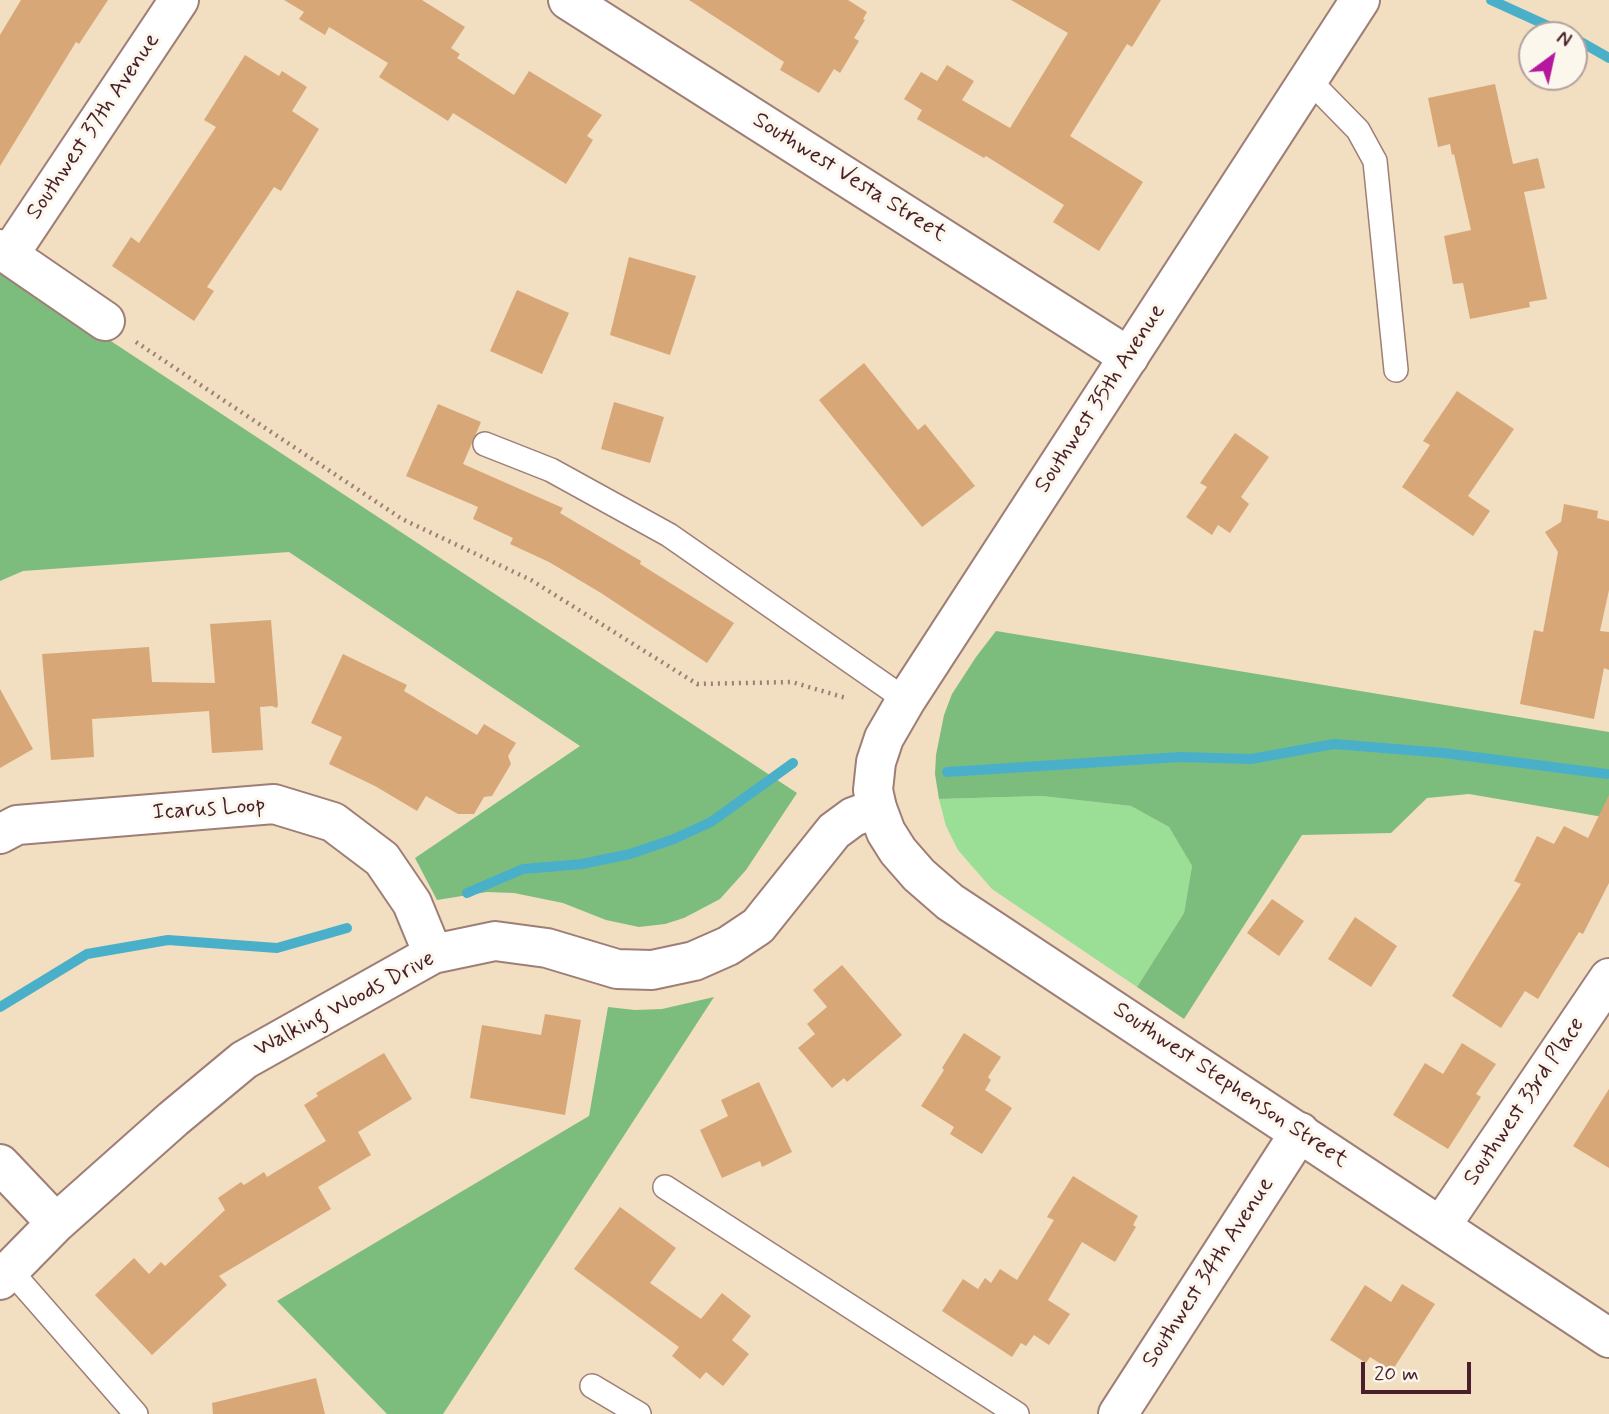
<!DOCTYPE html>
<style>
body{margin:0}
#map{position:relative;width:1609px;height:1414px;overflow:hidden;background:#f2dec0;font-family:Mynerve,sans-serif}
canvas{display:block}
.north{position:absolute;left:1518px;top:21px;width:70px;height:70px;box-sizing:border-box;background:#fbf7ec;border:2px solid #b4a19f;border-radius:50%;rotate:33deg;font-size:19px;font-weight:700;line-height:28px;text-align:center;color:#4a1f2b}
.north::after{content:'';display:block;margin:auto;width:24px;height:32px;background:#b5179e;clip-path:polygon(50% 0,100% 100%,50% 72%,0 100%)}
.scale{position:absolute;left:1361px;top:1362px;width:110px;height:32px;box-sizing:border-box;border:4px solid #4a1f2b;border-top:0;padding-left:9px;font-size:21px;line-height:24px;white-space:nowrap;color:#4a1f2b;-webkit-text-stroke:5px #fbf7ec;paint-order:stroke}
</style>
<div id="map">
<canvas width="1609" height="1414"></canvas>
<div class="north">N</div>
<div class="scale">20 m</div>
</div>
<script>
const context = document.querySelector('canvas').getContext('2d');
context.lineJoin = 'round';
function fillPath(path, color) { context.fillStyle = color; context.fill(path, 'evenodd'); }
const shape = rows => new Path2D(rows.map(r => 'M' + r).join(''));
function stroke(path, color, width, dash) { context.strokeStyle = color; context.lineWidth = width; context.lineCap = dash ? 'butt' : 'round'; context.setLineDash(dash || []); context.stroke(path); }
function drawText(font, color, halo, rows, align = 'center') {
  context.font = font + ' Mynerve,sans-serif'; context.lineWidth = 6; context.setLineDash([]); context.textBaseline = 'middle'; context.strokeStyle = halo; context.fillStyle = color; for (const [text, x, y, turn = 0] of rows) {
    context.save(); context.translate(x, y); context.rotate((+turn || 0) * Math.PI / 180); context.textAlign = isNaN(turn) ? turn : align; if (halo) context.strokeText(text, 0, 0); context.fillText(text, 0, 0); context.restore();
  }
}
const green = shape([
 [1042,796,1131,806,1169,827,1192,866,1184,913,1137,987,992,889,958,850,946,826,939,799]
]);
const forest = shape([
 [0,268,797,793,746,870,720,899,684,918,665,924,639,927,606,920,563,903,514,893,487,892,437,900,415,858,580,746,289,552,23,571,0,581],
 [996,631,1609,732,1609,818,1469,794,1427,798,1391,833,1302,835,1184,1019,1137,987,1184,913,1192,866,1169,827,1131,806,1042,796,939,799,935,774,936,755,944,715,952,694,976,657],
 [714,997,443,1414,387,1414,277,1301,589,1116,608,1007,635,1010,662,1009]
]);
const stream = shape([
 [1491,0,1568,35],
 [1574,38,1609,58],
 [947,772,1180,757,1251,759,1334,744,1444,753,1607,774],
 [467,893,523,869,582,864,630,854,674,839,711,822,793,763],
 [0,1007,87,954,168,940,277,948,347,928]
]);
const building = shape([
 [21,0,108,0,79,44,76,42,0,166,0,35],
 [284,0,422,0,465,27,451,48,460,54,457,58,514,95,529,71,602,115,587,136,593,140,566,184,453,113,448,121,379,77,388,63,329,27,325,35,299,19,304,12],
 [689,0,848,0,867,12,863,19,865,20,854,38,859,41,840,73,834,69,819,93,780,70,784,62],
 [1011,0,1161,0,1132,47,1127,44,1070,136,1143,182,1099,251,1053,222,1064,205,986,156,984,158,917,119,922,110,904,99,921,72,937,81,947,65,974,81,962,100,1010,128,1068,33],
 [245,55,279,76,282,71,307,87,292,111,319,129,281,191,274,187,207,287,214,291,194,321,112,266,131,237,139,243,216,127,204,120],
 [1495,84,1513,164,1538,158,1545,188,1524,192,1547,299,1529,302,1530,307,1470,319,1463,283,1453,284,1444,236,1471,230,1454,154,1452,155,1450,144,1438,147,1428,98],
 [629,257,696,276,670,355,610,335],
 [517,290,569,313,542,374,490,351],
 [864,363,918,430,925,424,975,486,922,527,819,400],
 [1457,391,1514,429,1468,496,1490,511,1473,536,1402,487,1430,445,1423,441],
 [614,402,664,417,650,463,601,449],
 [438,404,481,422,463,464,563,508,560,513,641,561,640,564,734,623,707,663,601,593,549,562,510,544,513,538,473,519,478,507,406,476],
 [1235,433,1269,457,1241,497,1249,504,1230,533,1218,525,1212,535,1186,517,1207,487,1200,483],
 [1564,504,1598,511,1597,518,1609,521,1609,590,1600,631,1609,632,1609,670,1604,668,1594,719,1520,704,1534,630,1543,632,1558,552,1545,532,1561,522],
 [271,620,278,705,277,708,272,706,260,707,263,750,212,753,209,711,92,719,94,757,51,760,42,654,149,647,152,682,215,683,210,624],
 [343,654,407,685,404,691,477,735,484,724,516,743,508,756,511,764,492,796,484,797,474,814,458,814,426,796,417,811,375,786,329,764,342,737,311,723],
 [0,689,33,749,0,768],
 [1609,795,1609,883,1583,934,1579,932,1538,999,1525,991,1501,1028,1452,996,1521,884,1514,881,1537,836,1554,844,1564,826,1588,838],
 [1272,899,1304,921,1279,956,1247,933],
 [1355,917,1397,946,1371,987,1328,959],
 [842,965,902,1035,847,1082,844,1078,832,1088,798,1048,815,1034,807,1024,827,1007,813,990],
 [545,1014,581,1020,565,1115,470,1098,482,1025,541,1035],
 [964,1033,1001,1057,988,1077,991,1080,985,1090,1012,1108,982,1154,950,1134,954,1127,921,1106,944,1070,942,1068],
 [1462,1043,1496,1064,1476,1094,1481,1097,1448,1149,1393,1115,1425,1063,1443,1074],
 [384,1053,412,1099,358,1132,371,1155,318,1187,331,1209,219,1276,227,1285,152,1355,95,1295,134,1258,149,1274,161,1262,165,1266,225,1210,218,1198,241,1182,244,1185,264,1172,267,1177,326,1141,304,1105,318,1096,316,1093],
 [759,1082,792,1152,762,1167,760,1161,722,1178,700,1130,728,1116,721,1100],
 [1609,1089,1609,1168,1573,1146],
 [1073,1176,1138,1216,1133,1225,1136,1227,1115,1262,1082,1242,1048,1300,1070,1314,1049,1345,1034,1335,1026,1346,1021,1343,1012,1357,942,1311,963,1279,978,1289,985,1278,991,1283,1000,1269,1017,1280,1054,1220,1047,1217],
 [620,1207,676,1248,650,1283,701,1319,722,1293,751,1316,732,1340,749,1354,723,1386,706,1372,700,1379,672,1356,679,1347,574,1269],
 [1402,1284,1435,1304,1392,1371,1370,1357,1366,1363,1330,1340,1365,1285,1391,1302],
 [316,1378,325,1414,213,1414,212,1403]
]);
const path = shape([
 [136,342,402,519,531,580,697,684,792,682,846,698]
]);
const service = shape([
 [1308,79,1358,130,1375,161,1396,370],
 [485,444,551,470,669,535,906,700],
 [665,1187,1017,1414],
 [10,1270,136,1414],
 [592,1386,639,1414]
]);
const minor = shape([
 [568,0,1129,357],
 [0,249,105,321],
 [9,255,179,0],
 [0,834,17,825,274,804,333,822,382,859,412,903,433,954],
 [0,1164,56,1223],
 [1441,1226,1609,978],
 [0,1280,56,1223,173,1119,244,1060,433,954,495,941,547,948,617,969,652,970,694,961,728,946,758,926,834,831,853,817,877,808],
 [1118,1414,1300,1132]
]);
const tertiary = shape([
 [1360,0,906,700,884,738,876,762,873,790,877,808,886,832,898,851,919,875,950,902,1609,1338]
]);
const streetNames = [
 ["Southwest 37th Avenue",94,127,-56],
 ["Southwest Vesta Street",849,178,32],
 ["Southwest 35th Avenue",1101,399,-57],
 ["Icarus Loop",209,810,-4],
 ["Walking Woods Drive",345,1005,-28],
 ["Southwest Stephenson Street",1230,1086,34],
 ["Southwest 33rd Place",1525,1102,-56],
 ["Southwest 34th Avenue",1209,1273,-57]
];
fillPath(green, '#9bde95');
fillPath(forest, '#7cbd7e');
stroke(stream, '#4ab0c9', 10);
fillPath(building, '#d8a778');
stroke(service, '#9e7e76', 26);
stroke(minor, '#9e7e76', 42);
stroke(tertiary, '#9e7e76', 42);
stroke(path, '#9e7e76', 4.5, [2, 5]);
stroke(service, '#fff', 23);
stroke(minor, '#fff', 38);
stroke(tertiary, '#fff', 38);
drawText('23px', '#4a1f2b', '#fbf7ec', streetNames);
</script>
